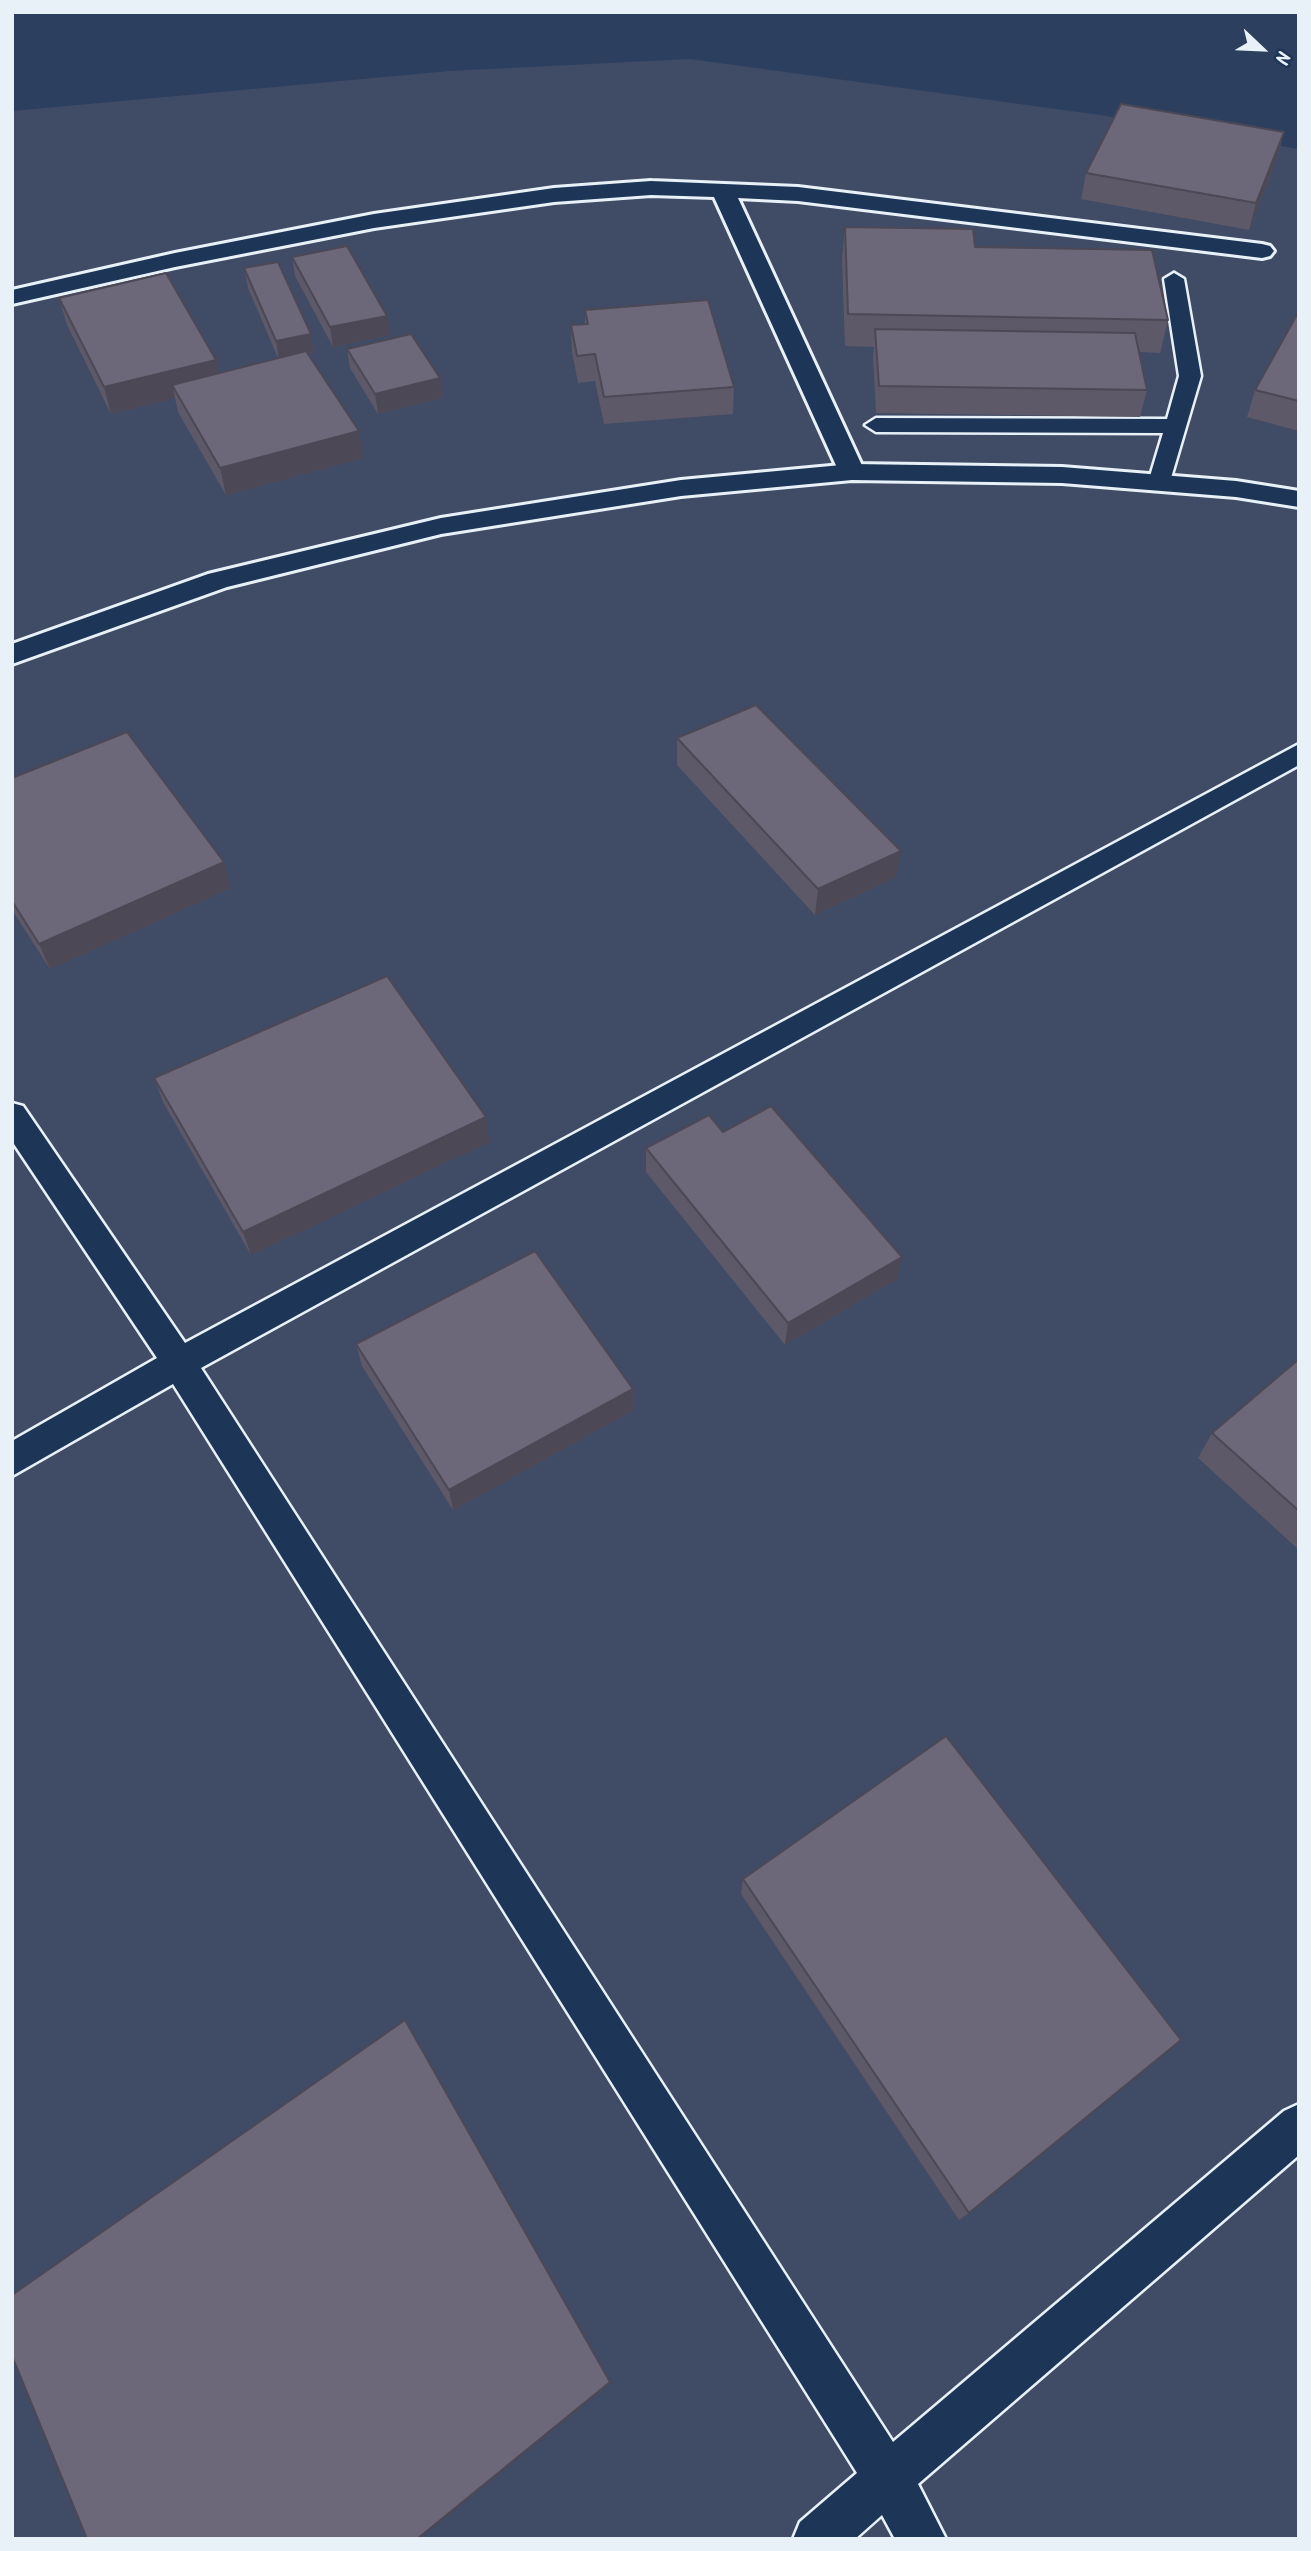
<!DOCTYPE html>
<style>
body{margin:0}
#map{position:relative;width:1311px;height:2551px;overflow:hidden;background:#2d3f5e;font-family:Kalam,sans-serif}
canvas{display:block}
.frame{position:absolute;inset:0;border:14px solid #e8f1f8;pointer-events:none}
.north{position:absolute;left:1227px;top:14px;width:70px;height:70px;-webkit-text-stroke:5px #1d3557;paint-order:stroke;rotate:113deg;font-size:19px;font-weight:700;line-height:28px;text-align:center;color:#e8f1f8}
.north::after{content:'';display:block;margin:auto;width:24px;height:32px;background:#e8f1f8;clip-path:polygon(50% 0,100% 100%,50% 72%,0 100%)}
</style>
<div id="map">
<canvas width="1311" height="2551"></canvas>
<div class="frame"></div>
<div class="north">N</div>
</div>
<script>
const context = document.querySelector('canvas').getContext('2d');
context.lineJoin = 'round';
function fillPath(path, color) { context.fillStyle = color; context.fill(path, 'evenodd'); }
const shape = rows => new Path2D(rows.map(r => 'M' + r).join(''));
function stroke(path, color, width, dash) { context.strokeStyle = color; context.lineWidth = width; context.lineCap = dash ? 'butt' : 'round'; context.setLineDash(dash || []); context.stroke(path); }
const built = shape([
 [690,59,1100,115,1299,149,1299,2539,12,2539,12,111,450,71]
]);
const service = shape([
 [1174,273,1184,279,1201,376,1168,488,1152,488,1148,483,1163,433,876,432,865,425,876,418,1167,419,1179,376,1164,279,1174,273],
 [1299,744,1299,765,201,1368,893,2442,1284,2111,1299,2104,1299,2155,918,2484,946,2539,895,2539,882,2515,855,2539,793,2539,800,2522,857,2473,173,1384,12,1476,12,1441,157,1358,12,1141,12,1103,23,1106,185,1343,1299,744]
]);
const minor = shape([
 [651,181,798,187,1262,244,1270,246,1274,251,1270,256,1262,258,798,201,738,198,865,472,862,478,852,480,842,478,839,472,714,197,651,195,554,202,374,228,175,267,12,304,12,290,175,253,374,214,554,188,651,181]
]);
const tertiary = shape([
 [852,464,1062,467,1236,481,1299,491,1299,507,1236,497,1062,483,852,480,681,496,441,534,227,587,12,664,12,644,208,574,441,518,681,480,852,464]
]);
const wall = shape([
 [1284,132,1277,158,1249,230,1081,199,1086,173],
 [845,227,975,247,1168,320,1160,353,1139,352,1147,390,1140,417,876,413,873,356,874,347,845,346,842,259],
 [292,257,390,335,333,347,295,276],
 [244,268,311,334,314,353,308,354,363,458,226,495,178,412,175,398,111,414,67,325,59,298,219,373,278,358,248,288],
 [585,310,734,387,733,414,604,424,595,381,578,383,572,352,571,325,585,324],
 [1299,311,1299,431,1247,417,1255,390],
 [347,349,440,378,442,398,378,414,350,368],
 [677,738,896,877,815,915,677,765],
 [12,778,231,888,50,969,12,910],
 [154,1078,489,1142,251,1255,163,1102],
 [723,1132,897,1279,785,1345,646,1172,646,1148],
 [356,1344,633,1389,634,1410,453,1510,362,1366],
 [1299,1359,1299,1550,1198,1458,1212,1433],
 [743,1879,969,2213,959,2220,741,1894]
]);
const shadedWall = shape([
 [1284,132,1277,158,1249,230,1256,203],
 [387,316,390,335,333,347,330,327],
 [311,334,314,353,279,360,276,341],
 [216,360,222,387,172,385,175,398,111,414,104,387],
 [440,378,442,398,378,414,375,394],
 [359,431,363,458,226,495,220,468],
 [901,851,896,877,815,915,818,889],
 [224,862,231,888,50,969,39,944],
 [486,1117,489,1142,251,1255,243,1232],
 [902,1257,897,1279,785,1345,788,1323],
 [633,1389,634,1410,453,1510,449,1490],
 [405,2020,611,2383,419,2539,417,2539]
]);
const building = shape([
 [1121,104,1284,132,1256,203,1086,173,1121,104],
 [845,227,973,229,975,247,1152,250,1168,320,848,314,845,227],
 [347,246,387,316,330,327,292,257,347,246],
 [278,262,311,334,276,341,244,268,278,262],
 [166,273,216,360,104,387,59,298,166,273],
 [708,300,734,387,604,397,595,354,577,356,571,325,588,324,585,310,708,300],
 [1299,311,1299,401,1255,390,1299,311],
 [875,329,1135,333,1147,390,879,386,875,329],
 [411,334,440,378,375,394,347,349,411,334],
 [306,351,359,431,220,468,172,385,306,351],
 [756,705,901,851,818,889,677,738,756,705],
 [127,732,224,862,39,944,12,901,12,778,127,732],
 [387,976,486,1117,243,1232,154,1078,387,976],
 [771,1106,902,1257,788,1323,646,1148,709,1115,723,1132,771,1106],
 [535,1251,633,1389,449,1490,356,1344,535,1251],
 [1299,1359,1299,1511,1212,1433,1299,1359],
 [946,1736,1181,2040,969,2213,743,1879,946,1736],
 [405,2020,610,2382,417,2539,87,2539,12,2356,12,2295,405,2020]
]);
fillPath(built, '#404b66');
stroke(service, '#e8f1f8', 5);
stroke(minor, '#e8f1f8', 6);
stroke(tertiary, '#e8f1f8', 6);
fillPath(service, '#1d3557');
fillPath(minor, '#1d3557');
fillPath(tertiary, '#1d3557');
fillPath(wall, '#5d5968');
fillPath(shadedWall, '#4c4855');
fillPath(building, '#6c6779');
stroke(building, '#4c4855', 2);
</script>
